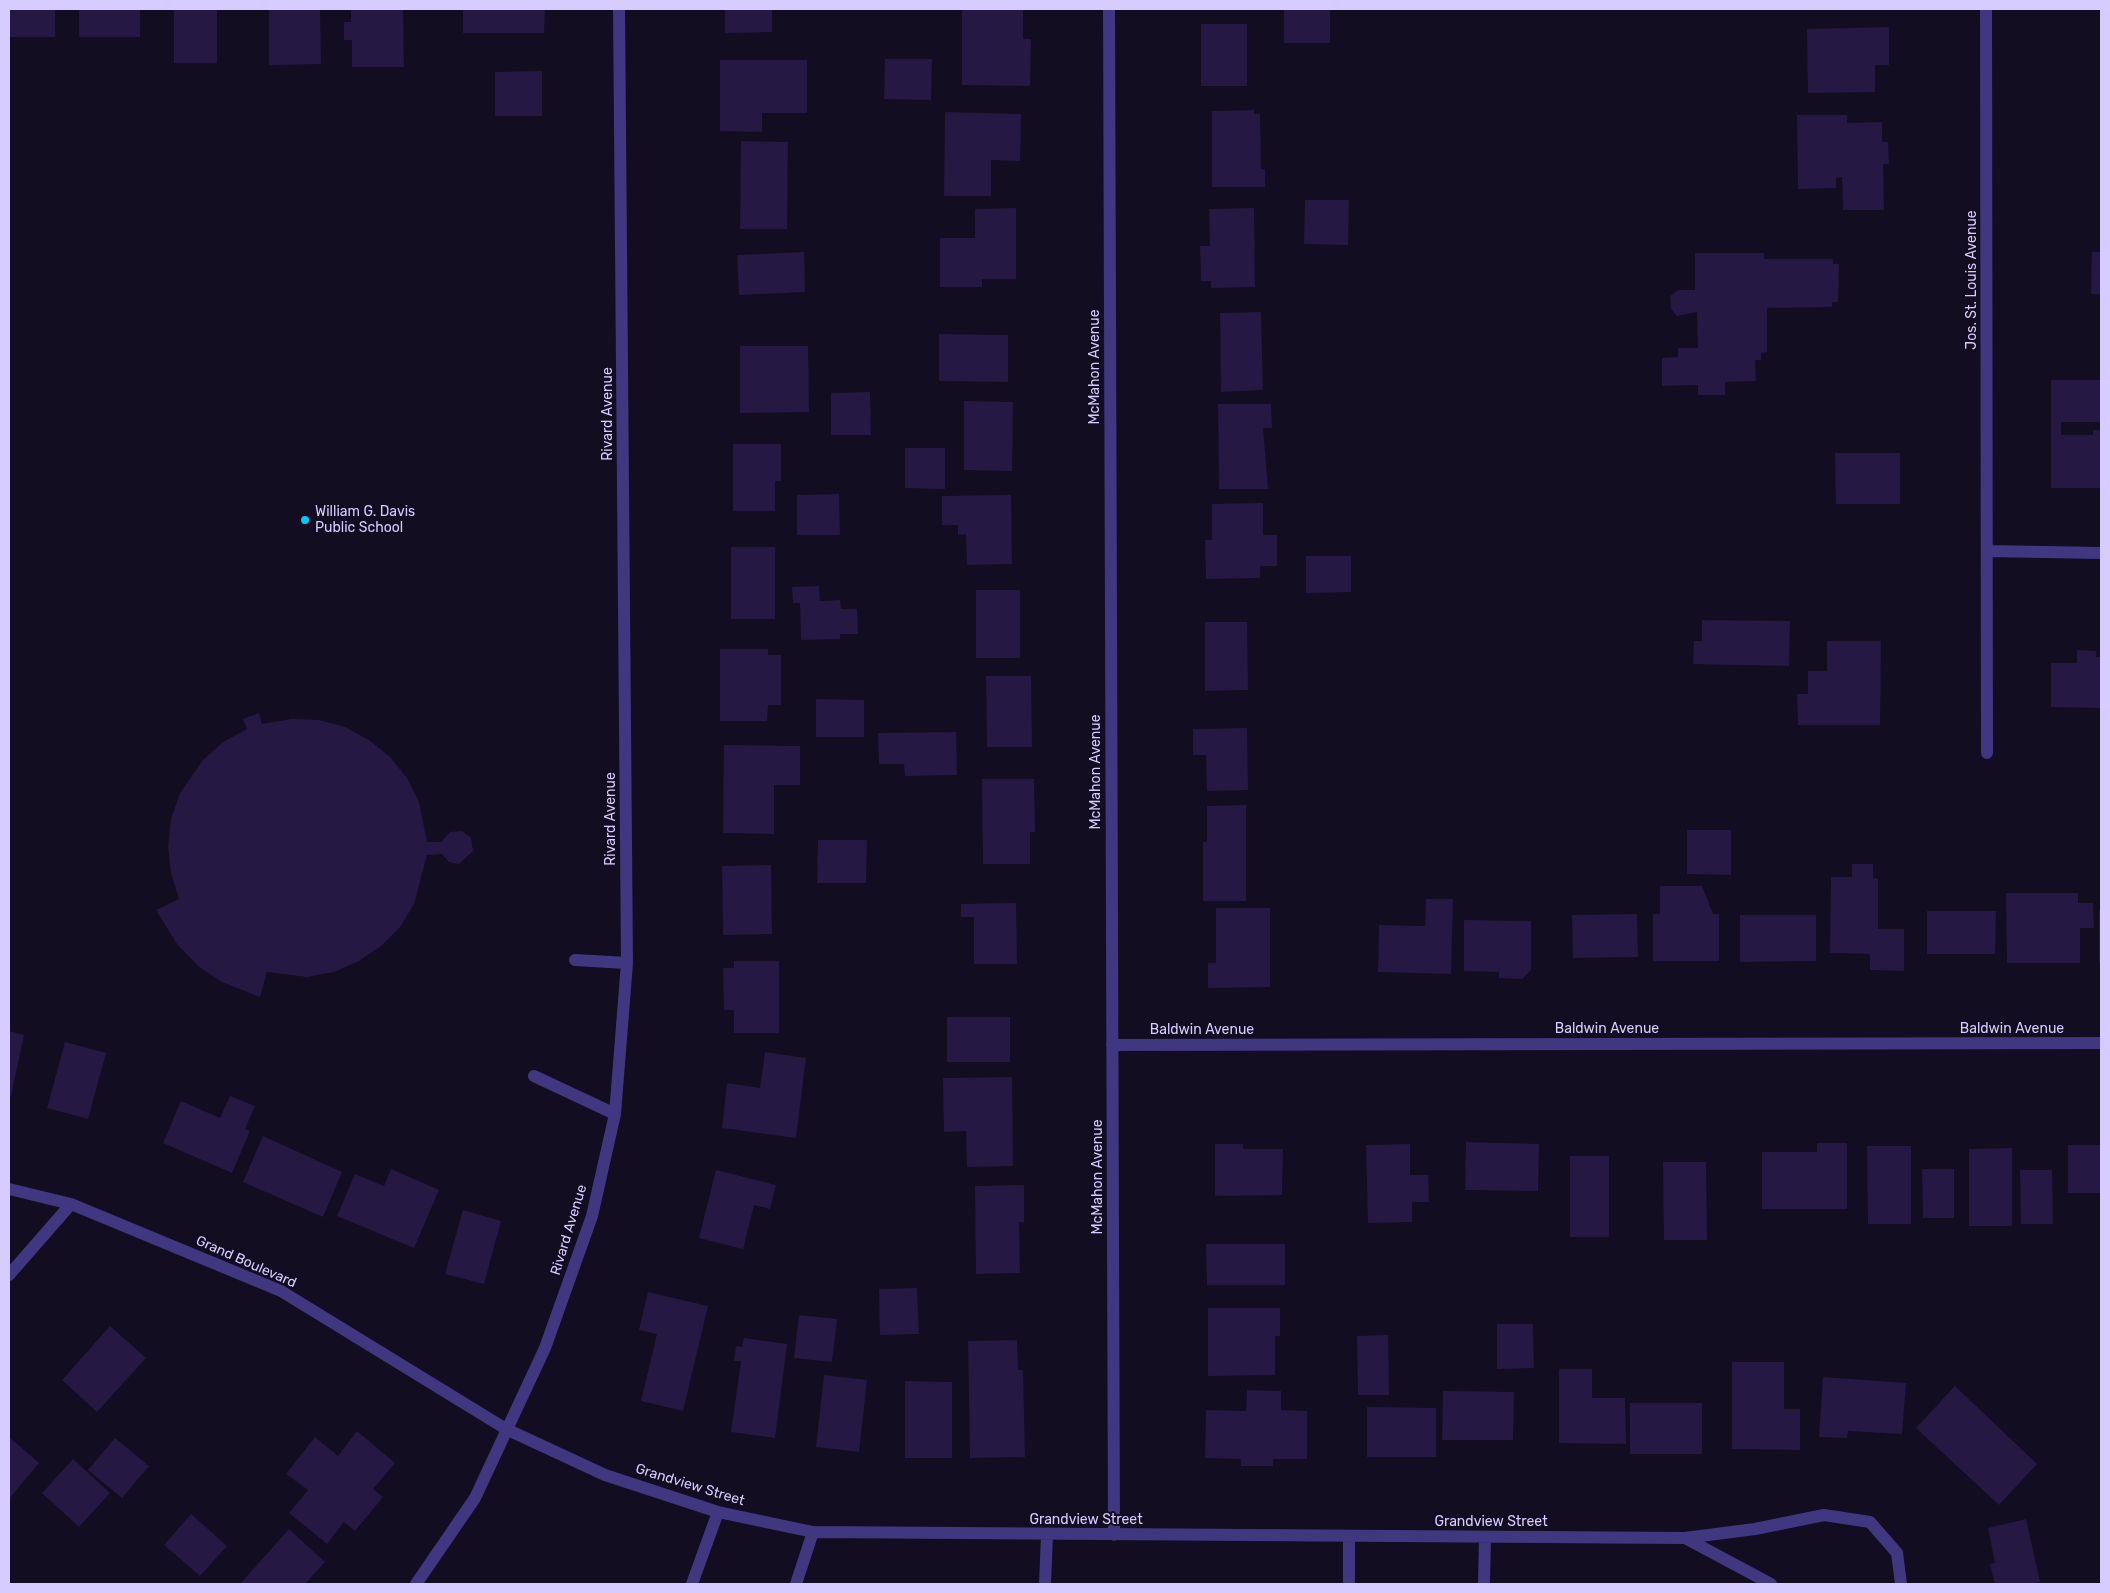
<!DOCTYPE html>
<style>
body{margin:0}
#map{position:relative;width:2110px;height:1593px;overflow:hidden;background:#120d20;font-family:Rubik,sans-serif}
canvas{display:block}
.frame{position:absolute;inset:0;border:10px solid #d7ccff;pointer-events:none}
</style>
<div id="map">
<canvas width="2110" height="1593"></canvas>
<div class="frame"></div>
</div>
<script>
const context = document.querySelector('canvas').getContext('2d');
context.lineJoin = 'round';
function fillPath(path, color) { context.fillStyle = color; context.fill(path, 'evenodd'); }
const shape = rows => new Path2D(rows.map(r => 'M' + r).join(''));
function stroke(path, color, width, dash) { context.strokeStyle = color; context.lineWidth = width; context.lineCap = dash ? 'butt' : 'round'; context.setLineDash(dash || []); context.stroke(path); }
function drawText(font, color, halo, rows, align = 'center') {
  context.font = font + ' Rubik,sans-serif'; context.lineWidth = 4; context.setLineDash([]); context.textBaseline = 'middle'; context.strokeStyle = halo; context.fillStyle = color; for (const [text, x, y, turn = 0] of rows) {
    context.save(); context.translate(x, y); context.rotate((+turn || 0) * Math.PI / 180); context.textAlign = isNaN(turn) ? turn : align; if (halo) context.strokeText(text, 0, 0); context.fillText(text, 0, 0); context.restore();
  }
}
const building = shape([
 [9,9,55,9,55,37,9,37],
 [79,9,140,9,140,37,79,37],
 [174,9,217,9,217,63,174,63],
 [269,9,320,9,321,64,269,65],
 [351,9,403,9,404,67,352,67,352,40,344,40,344,22,351,22],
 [463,9,545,9,544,33,463,33],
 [725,9,772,9,772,32,725,33],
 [962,9,1023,9,1023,39,1031,39,1030,86,962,85],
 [1284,9,1330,9,1330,43,1284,43],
 [1201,24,1247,24,1247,86,1201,86],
 [1889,27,1889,65,1875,65,1875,92,1808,93,1807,29],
 [885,59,932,59,931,100,884,99],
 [720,60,807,60,807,113,762,113,762,132,720,131],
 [542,71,542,116,495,116,495,72],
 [1254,110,1254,114,1260,114,1261,169,1265,169,1265,187,1212,187,1212,111],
 [945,112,1021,114,1020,161,991,160,991,196,944,196],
 [1797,115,1847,115,1847,123,1882,122,1882,142,1888,142,1889,164,1883,164,1884,210,1843,210,1842,177,1836,178,1836,188,1798,189],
 [741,141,788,142,787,229,740,229],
 [1305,200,1349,200,1348,245,1304,244],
 [1016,208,1016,279,982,279,982,287,940,287,940,238,975,238,975,209],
 [1254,208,1255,287,1211,288,1211,281,1201,281,1200,246,1210,246,1209,209],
 [804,252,805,292,739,295,737,255],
 [2092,252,2101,252,2101,294,2091,294],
 [1695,253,1764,253,1764,259,1833,259,1833,264,1839,264,1838,302,1832,302,1832,307,1767,308,1767,352,1761,353,1761,360,1755,360,1756,381,1725,382,1725,395,1698,395,1698,385,1662,386,1662,358,1678,357,1678,348,1698,348,1697,312,1677,316,1671,309,1670,296,1678,290,1695,290],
 [1261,312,1263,390,1221,392,1220,313],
 [939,334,1008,335,1008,382,939,381],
 [740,346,808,346,809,412,740,413],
 [2051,380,2101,380,2101,422,2061,422,2061,435,2093,435,2093,430,2101,430,2101,488,2051,488],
 [870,392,871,435,831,435,831,393],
 [964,401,1013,402,1012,471,964,470],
 [1218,404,1271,404,1272,428,1263,428,1268,489,1219,489],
 [733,444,781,444,781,481,775,481,775,511,733,511],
 [905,448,945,448,945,489,905,488],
 [1835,453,1900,453,1900,504,1836,504],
 [839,494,840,535,797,535,797,495],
 [1011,495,1012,564,967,565,966,534,958,535,958,525,942,525,942,496],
 [1263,503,1263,535,1277,535,1277,566,1260,566,1260,578,1206,579,1205,540,1212,540,1212,504],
 [731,547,775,547,775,619,731,619],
 [1306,556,1351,556,1351,592,1306,593],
 [819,586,820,601,840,600,841,609,857,609,858,634,840,634,840,639,801,640,800,603,793,603,792,587],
 [976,590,1020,590,1020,658,976,658],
 [1702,620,1790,621,1789,666,1693,664,1694,641,1702,641],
 [1205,622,1247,622,1248,690,1205,691],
 [1827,641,1881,641,1880,725,1798,725,1797,694,1808,694,1808,671,1827,671],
 [720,649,768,649,768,655,781,655,781,705,768,705,767,721,720,721],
 [2077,650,2096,651,2096,657,2101,657,2101,708,2051,707,2051,663,2077,663],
 [986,676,1031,676,1032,747,987,747],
 [816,699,864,700,864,737,816,737],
 [259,713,262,724,292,719,319,720,345,727,369,740,390,757,407,778,419,802,427,842,441,842,450,832,462,831,471,838,473,851,459,864,449,862,442,854,427,855,414,904,400,927,381,946,359,961,334,972,307,977,267,972,260,997,222,982,198,966,177,944,156,910,179,899,171,873,168,846,171,819,180,793,203,760,223,742,247,729,243,719],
 [1247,728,1248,790,1207,791,1206,755,1193,755,1193,729],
 [956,732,957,775,905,776,904,764,879,764,878,733],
 [724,745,800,746,800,785,774,785,774,834,723,833],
 [982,779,1034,779,1035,832,1030,832,1030,864,983,864],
 [1246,805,1246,901,1203,901,1203,842,1207,842,1207,806],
 [1687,830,1731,830,1731,875,1687,874],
 [818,840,867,840,866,883,817,883],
 [1852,864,1873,864,1873,878,1878,879,1878,929,1904,929,1904,971,1870,970,1870,954,1830,953,1831,877,1852,877],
 [771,865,772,934,723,935,722,866],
 [1660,886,1702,886,1713,914,1719,914,1719,961,1653,961,1653,914,1660,914],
 [2006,893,2078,893,2078,903,2093,903,2094,928,2080,928,2080,963,2007,963],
 [1426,899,1453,899,1451,974,1378,972,1379,925,1425,926],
 [1016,903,1017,964,974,964,974,917,961,917,961,904],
 [1216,908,1270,908,1270,987,1208,988,1208,963,1216,963],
 [2099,910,2101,910,2101,963,2099,963],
 [1927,911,1996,911,1995,954,1927,954],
 [1637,914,1638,957,1573,958,1572,915],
 [1740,915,1816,915,1816,961,1740,962],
 [1464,920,1531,921,1531,970,1522,979,1499,978,1499,972,1464,971],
 [734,961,779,961,779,1033,734,1033,734,1010,724,1010,723,968,734,968],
 [947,1017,1010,1017,1010,1062,947,1062],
 [9,1031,24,1035,11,1096,9,1095],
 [65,1042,106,1053,88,1119,47,1108],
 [765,1052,806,1058,796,1138,722,1128,727,1083,760,1088],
 [1012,1077,1013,1166,967,1167,966,1131,944,1132,943,1078],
 [230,1096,255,1106,245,1129,250,1131,232,1173,163,1143,181,1101,220,1118],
 [263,1136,342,1172,323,1217,243,1182],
 [1466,1142,1539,1144,1538,1191,1465,1190],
 [1817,1143,1847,1143,1847,1209,1762,1209,1762,1152,1817,1152],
 [1215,1144,1243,1144,1243,1149,1283,1149,1282,1195,1215,1196],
 [1410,1144,1410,1175,1428,1175,1429,1202,1412,1202,1412,1222,1368,1223,1366,1145],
 [2068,1145,2101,1145,2101,1193,2068,1193],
 [1867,1146,1911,1146,1911,1224,1868,1224],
 [2012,1148,2012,1226,1969,1226,1969,1149],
 [1570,1156,1609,1156,1609,1237,1570,1237],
 [1663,1162,1706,1162,1707,1240,1664,1240],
 [391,1169,439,1190,414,1248,337,1216,355,1174,384,1186],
 [1922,1169,1954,1169,1954,1218,1923,1218],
 [716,1170,776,1185,770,1209,754,1205,743,1249,699,1238],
 [2020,1170,2052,1170,2053,1224,2021,1224],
 [1024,1185,1024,1222,1019,1222,1020,1273,976,1274,975,1186],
 [463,1210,501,1221,484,1284,445,1274],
 [1206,1244,1285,1244,1285,1285,1207,1285],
 [917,1288,919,1334,880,1335,879,1289],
 [648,1292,708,1306,683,1411,641,1401,657,1334,639,1330],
 [1208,1308,1280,1308,1280,1336,1275,1336,1275,1375,1208,1376],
 [799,1315,837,1319,832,1362,794,1358],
 [1497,1324,1533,1324,1534,1368,1497,1369],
 [110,1326,146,1358,97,1412,62,1380],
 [1388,1335,1389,1395,1358,1395,1357,1336],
 [744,1338,787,1344,775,1438,731,1432,741,1361,734,1361,736,1346,742,1347],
 [1017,1340,1018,1370,1023,1370,1025,1457,970,1458,968,1341],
 [1732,1362,1784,1362,1784,1409,1800,1409,1800,1450,1732,1449],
 [1559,1369,1592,1369,1592,1398,1625,1398,1626,1444,1559,1443],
 [824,1375,867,1380,859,1452,816,1447],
 [1823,1377,1906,1383,1902,1434,1848,1431,1847,1438,1819,1437],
 [905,1381,952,1382,952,1458,905,1458],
 [1955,1386,2037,1464,1999,1505,1916,1428],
 [1247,1390,1281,1391,1281,1410,1307,1411,1307,1459,1273,1459,1273,1466,1241,1466,1241,1459,1205,1458,1206,1410,1246,1411],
 [1443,1391,1514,1392,1513,1440,1442,1440],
 [1630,1403,1702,1403,1702,1454,1630,1454],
 [1367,1407,1436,1408,1436,1457,1367,1457],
 [357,1431,395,1463,373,1489,383,1497,355,1531,344,1522,327,1544,289,1513,308,1490,286,1474,315,1437,338,1456],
 [9,1437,39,1463,9,1499],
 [115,1438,149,1466,122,1498,88,1470],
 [73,1459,110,1493,79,1527,42,1493],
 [191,1514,227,1546,200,1576,164,1545],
 [2026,1519,2040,1582,2027,1584,1995,1584,1990,1564,1995,1563,1988,1528],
 [289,1529,325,1562,305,1584,240,1584]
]);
const minor = shape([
 [1109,9,1114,1535],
 [1986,9,1987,753],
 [1987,551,2101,553],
 [575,960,627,963],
 [1112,1045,2101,1043],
 [534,1076,615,1114],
 [9,1189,71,1204,281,1291,506,1429,605,1475,718,1512,813,1532,1685,1538,1771,1584],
 [9,1275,71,1204],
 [1349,1536,1349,1584],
 [1685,1538,1755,1529,1824,1515,1870,1522,1897,1553,1901,1584],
 [416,1584,475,1498,545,1348,592,1216,615,1114,627,963,619,9],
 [692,1584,718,1512],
 [796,1584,813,1532],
 [1045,1584,1047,1534],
 [1484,1584,1485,1537]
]);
const markers = [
 [305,520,5,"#00c7f7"]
];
const streetNames = [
 ["Jos. St. Louis Avenue",1972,280,-90],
 ["McMahon Avenue",1095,367,-90],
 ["Rivard Avenue",608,414,-90],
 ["McMahon Avenue",1096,772,-90],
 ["Rivard Avenue",611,819,-90],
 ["Baldwin Avenue",1607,1029],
 ["Baldwin Avenue",2012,1029],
 ["Baldwin Avenue",1202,1030],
 ["McMahon Avenue",1098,1177,-90],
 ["Rivard Avenue",569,1230,-73],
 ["Grand Boulevard",246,1262,24],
 ["Grandview Street",690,1485,17],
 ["Grandview Street",1086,1520],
 ["Grandview Street",1491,1522]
];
const poiNames = [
 ["William G. Davis",315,512],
 ["Public School",315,528]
];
fillPath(building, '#251842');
stroke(minor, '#413780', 12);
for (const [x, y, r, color] of markers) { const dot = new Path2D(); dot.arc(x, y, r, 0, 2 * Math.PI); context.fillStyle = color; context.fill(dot); stroke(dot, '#120d20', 2); }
drawText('14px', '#d7ccff', '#120d20', streetNames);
drawText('14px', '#d7ccff', '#120d20', poiNames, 'left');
</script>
